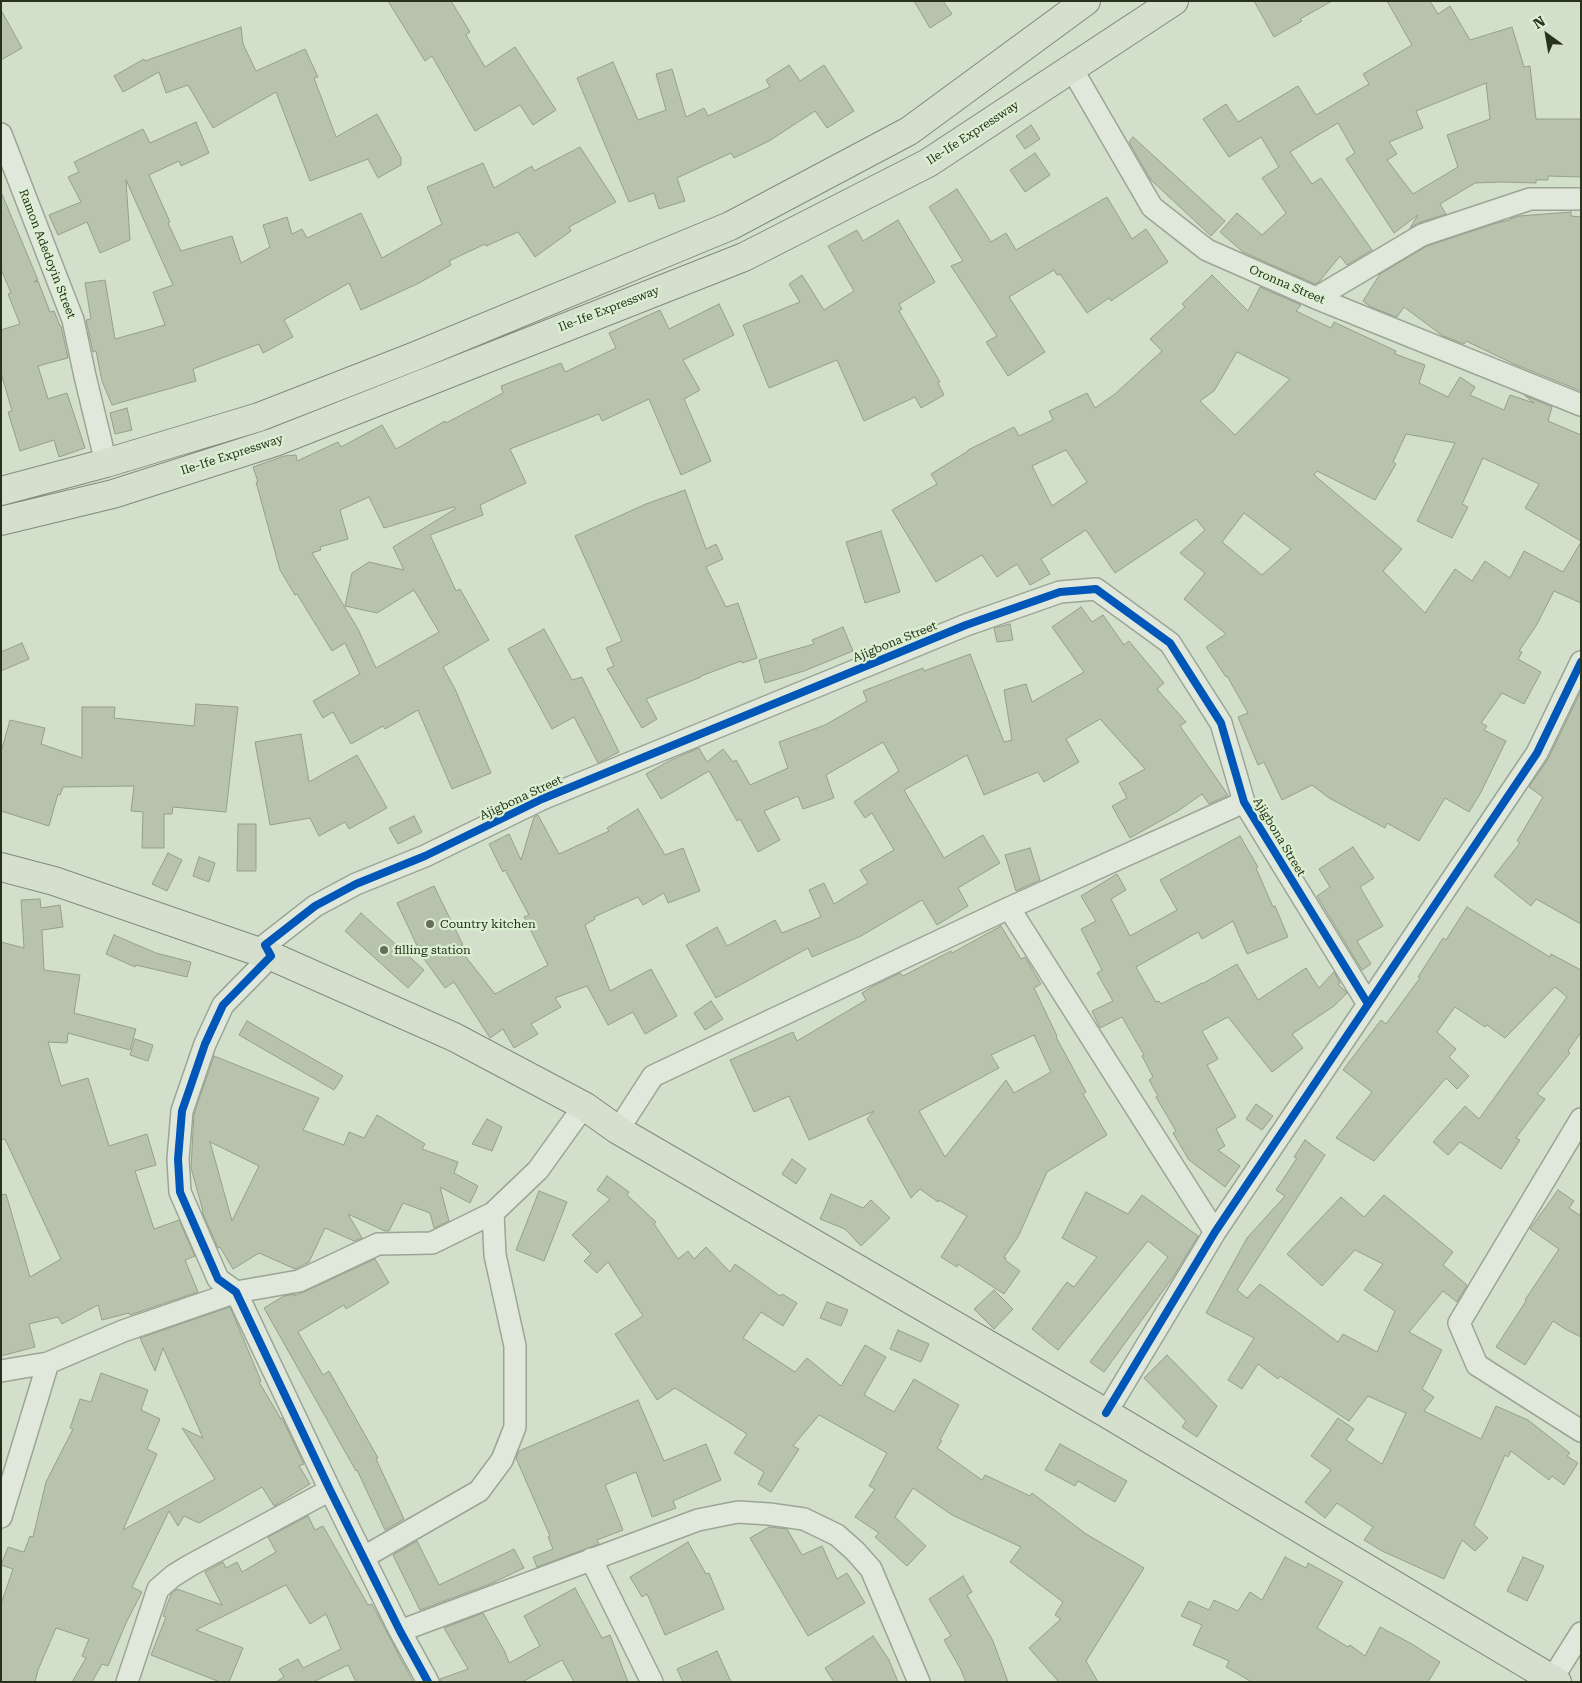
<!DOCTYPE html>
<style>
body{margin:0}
#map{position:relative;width:1582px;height:1683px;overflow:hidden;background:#d2e0cb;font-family:"Roboto Serif",serif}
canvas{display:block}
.frame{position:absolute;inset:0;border:2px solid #28311e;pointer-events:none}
.north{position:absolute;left:1522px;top:10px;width:50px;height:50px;-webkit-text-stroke:4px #dbf0d1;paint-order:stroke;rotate:328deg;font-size:14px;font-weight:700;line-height:20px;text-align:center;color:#28311e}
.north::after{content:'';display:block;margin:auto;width:18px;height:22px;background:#28311e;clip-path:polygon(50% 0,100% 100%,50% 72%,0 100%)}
</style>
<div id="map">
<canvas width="1582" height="1683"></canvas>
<div class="frame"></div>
<div class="north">N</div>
</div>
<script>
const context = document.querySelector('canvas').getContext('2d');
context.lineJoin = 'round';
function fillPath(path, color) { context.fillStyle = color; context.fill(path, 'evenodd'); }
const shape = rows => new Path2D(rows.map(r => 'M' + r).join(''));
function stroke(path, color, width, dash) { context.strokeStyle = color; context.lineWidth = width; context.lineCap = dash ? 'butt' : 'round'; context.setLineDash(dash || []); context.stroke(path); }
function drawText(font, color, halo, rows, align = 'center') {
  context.font = font + ' "Roboto Serif",serif'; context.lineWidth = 4.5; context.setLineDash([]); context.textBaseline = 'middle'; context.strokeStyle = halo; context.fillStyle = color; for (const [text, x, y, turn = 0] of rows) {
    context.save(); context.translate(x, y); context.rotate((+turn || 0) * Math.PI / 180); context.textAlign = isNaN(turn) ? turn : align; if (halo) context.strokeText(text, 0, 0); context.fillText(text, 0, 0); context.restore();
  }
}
const building = shape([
 [388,1,451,1,470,32,466,35,485,67,515,47,556,110,533,125,520,105,475,131,432,56,425,61,388,1],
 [914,1,943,1,952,14,930,28,914,1],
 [1254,1,1332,1,1300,19,1302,21,1274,37,1254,1],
 [1387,1,1430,1,1438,14,1450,6,1470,40,1512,27,1524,67,1530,66,1536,119,1581,119,1581,177,1548,176,1548,180,1536,180,1536,183,1502,182,1475,183,1440,204,1446,214,1418,223,1410,228,1418,215,1394,233,1346,159,1355,153,1338,123,1290,152,1312,184,1321,178,1372,250,1347,265,1340,256,1319,282,1315,284,1243,252,1220,232,1237,213,1262,235,1286,213,1262,178,1279,167,1261,137,1229,157,1203,119,1226,104,1238,122,1298,86,1316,115,1369,84,1363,74,1412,45,1387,1],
 [1486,83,1490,119,1447,135,1458,167,1413,194,1387,160,1397,154,1389,142,1423,128,1416,111,1486,83],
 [1,10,22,48,1,60,1,10],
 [241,27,243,44,256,71,305,49,318,77,314,78,336,137,377,114,401,158,401,165,378,178,368,159,310,181,276,92,213,128,188,85,166,93,159,72,123,92,114,76,144,59,145,61,241,27],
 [613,62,638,120,666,110,656,74,672,69,686,117,704,108,708,116,770,87,766,80,789,65,800,81,824,65,854,111,827,128,815,111,769,141,734,158,731,153,677,178,685,201,659,209,654,193,629,202,577,78,613,62],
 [196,122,209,153,181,166,179,161,149,175,170,222,168,223,181,251,232,236,241,263,270,247,263,225,287,217,292,234,302,229,307,238,361,213,382,258,442,224,427,187,483,163,494,188,532,166,534,171,580,147,616,202,569,227,571,231,535,257,518,232,486,246,485,244,449,261,451,265,419,283,361,310,349,283,284,320,293,337,263,353,259,344,193,369,196,381,112,405,102,381,96,351,93,352,86,320,91,319,85,283,105,280,115,339,165,325,153,292,173,285,126,180,130,240,100,253,87,222,58,235,49,215,81,202,68,177,79,172,74,162,143,129,150,143,196,122],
 [1031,125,1040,139,1025,149,1016,136,1031,125],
 [1133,137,1225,221,1211,236,1151,180,1129,142,1133,137],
 [1035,153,1050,175,1025,192,1010,170,1035,153],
 [957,189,991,242,1006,233,1016,250,1107,197,1132,239,1146,229,1168,262,1111,301,1109,298,1087,313,1060,274,1057,275,1054,270,1009,297,1045,352,1008,376,986,342,997,336,951,266,963,261,929,207,957,189],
 [1,192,38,280,34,282,38,281,50,312,54,311,60,326,61,326,68,358,38,366,48,399,67,393,85,448,59,457,54,440,20,451,8,412,12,411,1,373,1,330,20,324,8,294,11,293,1,269,1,192],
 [1571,212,1571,216,1581,217,1581,391,1514,364,1466,341,1464,344,1443,336,1404,307,1397,317,1371,307,1363,301,1380,274,1427,246,1500,222,1510,220,1510,219,1519,216,1571,212],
 [898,220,935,282,899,304,902,309,899,311,940,382,938,383,944,395,921,408,915,397,864,421,837,360,769,388,743,325,800,302,789,284,802,275,824,310,854,291,828,246,857,230,863,241,898,220],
 [1212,275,1248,311,1260,287,1301,305,1296,311,1331,328,1334,322,1396,351,1395,354,1425,365,1419,383,1448,397,1460,377,1475,387,1470,395,1504,410,1510,395,1534,403,1524,395,1552,407,1548,421,1581,435,1581,541,1525,508,1539,484,1483,458,1462,504,1468,507,1452,538,1417,521,1455,443,1406,434,1393,462,1396,464,1375,500,1317,471,1314,475,1402,549,1383,571,1425,613,1455,569,1472,581,1485,561,1510,578,1524,551,1563,572,1581,542,1581,603,1554,591,1536,626,1519,651,1522,652,1518,659,1541,672,1524,704,1502,693,1481,723,1487,726,1484,730,1506,741,1480,794,1469,812,1445,798,1419,841,1387,823,1385,828,1329,798,1312,785,1282,800,1264,762,1258,765,1238,717,1248,713,1227,676,1226,677,1206,647,1226,634,1184,599,1205,573,1180,553,1205,530,1196,519,1115,573,1086,530,1041,559,1050,574,1030,585,1017,564,997,577,982,555,936,582,892,510,937,484,931,474,968,451,968,450,1014,427,1019,436,1053,420,1049,411,1087,393,1095,408,1115,394,1162,351,1150,339,1185,307,1182,304,1212,275],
 [1237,352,1290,379,1235,435,1200,401,1214,391,1237,352],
 [1066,450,1087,482,1052,506,1032,466,1066,450],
 [1244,513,1291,549,1262,575,1222,542,1244,513],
 [719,304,734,335,683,360,700,390,684,399,711,461,681,475,649,399,602,421,599,414,510,449,526,483,480,505,483,515,430,535,456,591,460,589,489,640,443,667,455,689,491,773,452,789,418,710,385,729,383,726,351,744,333,712,323,718,313,701,360,674,345,643,332,651,297,594,295,595,280,570,256,482,258,482,253,467,284,456,296,455,297,461,338,442,341,447,382,425,396,449,445,421,446,423,503,393,501,386,561,363,565,372,616,348,609,333,660,310,669,329,719,304],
 [369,497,384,528,454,507,455,509,393,547,404,570,369,562,352,573,345,606,377,613,414,590,439,632,376,668,358,629,312,553,321,550,320,547,348,539,340,510,369,497],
 [127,408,132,430,115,434,110,413,127,408],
 [685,490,706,549,716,544,723,559,706,567,726,607,738,603,757,658,742,663,741,661,701,676,701,677,646,699,657,719,642,728,607,669,614,666,606,648,622,641,575,536,646,504,685,490],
 [881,531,900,592,865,603,846,542,881,531],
 [1081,607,1092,622,1103,615,1124,645,1129,641,1164,683,1157,689,1186,722,1180,726,1228,795,1209,804,1202,794,1178,811,1130,838,1112,806,1127,798,1119,783,1145,769,1100,719,1066,739,1079,762,1044,782,1038,772,984,795,967,755,904,790,944,858,983,835,1000,863,958,888,968,906,937,925,922,900,861,936,812,957,808,948,716,998,686,945,717,927,727,946,775,920,782,933,821,917,809,890,824,883,834,904,868,883,860,870,894,850,872,813,865,818,854,802,899,771,883,742,826,775,834,798,803,809,798,796,764,811,780,840,758,852,740,819,737,821,709,771,661,799,646,774,671,760,699,748,707,762,723,749,733,762,736,760,750,785,788,768,779,742,825,725,867,701,863,691,923,668,924,671,970,654,1004,742,1012,740,1004,690,1026,684,1032,702,1084,672,1052,627,1081,607],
 [1010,624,1013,640,997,642,994,628,1010,624],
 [843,627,853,651,804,671,765,683,759,660,814,644,812,640,843,627],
 [544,629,572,680,582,677,619,752,598,763,574,717,552,729,508,649,544,629],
 [22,643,29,659,1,671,1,652,22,643],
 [1581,691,1581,924,1536,899,1531,906,1494,876,1520,843,1517,841,1543,797,1529,787,1548,759,1581,691],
 [196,704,238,707,226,812,173,807,172,814,164,814,164,848,142,848,143,812,131,811,134,786,63,787,60,795,58,794,49,826,1,811,1,752,10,720,45,728,41,744,82,758,82,707,115,707,114,718,194,726,196,704],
 [301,734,309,782,357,755,387,808,349,829,345,822,319,836,310,818,270,825,255,742,301,734],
 [638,809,665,855,683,848,700,891,668,903,664,893,643,905,638,897,594,917,595,919,585,925,610,991,651,969,677,1016,645,1034,633,1012,608,1025,587,986,555,998,561,1007,531,1024,538,1034,514,1048,503,1029,490,1038,454,982,445,988,422,956,397,903,434,886,463,945,458,947,495,994,548,965,524,917,529,915,505,870,503,872,489,844,509,834,521,860,534,817,538,815,559,854,609,831,607,828,638,809],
 [414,816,422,832,398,844,389,828,414,816],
 [238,824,256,824,256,871,237,871,238,824],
 [1240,836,1258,867,1256,868,1273,907,1275,906,1288,937,1247,954,1233,921,1202,939,1198,932,1136,967,1156,1002,1159,1001,1161,1004,1202,983,1202,984,1237,964,1258,1000,1306,968,1319,988,1334,972,1340,983,1338,984,1347,993,1334,1006,1292,1034,1303,1048,1272,1072,1228,1017,1202,1031,1218,1059,1207,1065,1236,1117,1216,1129,1225,1146,1218,1150,1240,1166,1225,1187,1189,1160,1173,1133,1176,1131,1156,1097,1158,1096,1149,1080,1153,1077,1142,1056,1144,1055,1122,1017,1100,1028,1092,1011,1113,1001,1097,973,1102,970,1081,929,1096,921,1081,896,1117,874,1126,890,1111,899,1130,936,1177,910,1160,880,1240,836],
 [1353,847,1374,878,1360,887,1383,926,1357,941,1371,964,1362,970,1317,896,1330,887,1319,869,1353,847],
 [1030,848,1040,880,1016,891,1005,855,1030,848],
 [168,853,182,860,167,891,152,884,168,853],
 [199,857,215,863,209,882,193,876,199,857],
 [40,899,41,908,60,905,63,927,42,930,44,970,80,975,74,1013,136,1029,130,1050,68,1033,67,1043,48,1042,61,1086,88,1078,109,1146,147,1134,156,1165,135,1171,154,1229,179,1220,195,1256,185,1260,198,1292,130,1315,129,1313,102,1320,98,1305,62,1324,58,1317,29,1324,35,1347,1,1356,1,1195,6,1194,30,1277,61,1259,5,1139,1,1140,1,942,24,948,21,900,40,899],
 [1467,907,1550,957,1551,954,1581,970,1581,1032,1568,1051,1570,1053,1537,1094,1545,1099,1516,1138,1520,1140,1501,1169,1460,1142,1448,1155,1433,1142,1465,1106,1479,1119,1567,997,1555,987,1505,1038,1487,1025,1485,1027,1455,1007,1437,1032,1456,1049,1449,1057,1469,1076,1457,1089,1446,1078,1374,1161,1336,1138,1372,1092,1343,1070,1381,1020,1386,1024,1420,978,1418,977,1443,938,1446,940,1467,907],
 [361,913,424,970,408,988,345,931,361,913],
 [1001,926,1021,959,1025,957,1041,984,1034,988,1057,1036,1056,1037,1086,1092,1083,1094,1107,1135,1047,1172,1018,1237,1004,1257,1006,1258,1005,1260,1020,1271,1004,1294,958,1264,957,1267,941,1257,967,1216,939,1200,938,1202,920,1189,911,1198,867,1119,874,1111,809,1140,789,1096,754,1112,730,1060,793,1032,797,1041,866,1000,862,993,873,986,900,973,903,976,951,951,952,953,1001,926],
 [1034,1035,1051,1072,1014,1093,1006,1080,945,1157,919,1111,999,1068,991,1055,1034,1035],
 [114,935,156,953,191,962,187,977,136,965,135,967,106,954,114,935],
 [711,1001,723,1019,705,1030,694,1013,711,1001],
 [247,1021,343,1076,334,1090,239,1035,247,1021],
 [135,1039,153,1045,148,1061,130,1055,135,1039],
 [214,1056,319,1098,303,1130,344,1145,349,1132,364,1138,377,1115,425,1144,422,1149,458,1162,454,1173,478,1186,470,1203,440,1187,449,1221,434,1228,430,1213,403,1203,389,1231,385,1231,348,1214,362,1238,354,1241,325,1228,309,1262,295,1269,259,1253,233,1269,220,1247,218,1248,202,1212,203,1211,191,1168,194,1114,214,1056],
 [210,1142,259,1166,232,1221,210,1142],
 [1256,1104,1273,1116,1262,1130,1246,1119,1256,1104],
 [487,1119,502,1127,492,1151,472,1144,487,1119],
 [1305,1140,1325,1155,1237,1290,1247,1298,1260,1284,1338,1342,1343,1334,1377,1352,1395,1311,1364,1290,1383,1264,1355,1250,1322,1286,1287,1254,1341,1197,1364,1217,1384,1195,1453,1252,1443,1265,1467,1285,1457,1302,1443,1291,1409,1332,1442,1350,1422,1389,1434,1397,1424,1411,1481,1439,1496,1406,1528,1420,1570,1453,1567,1456,1578,1463,1564,1485,1552,1476,1549,1480,1511,1451,1508,1457,1505,1455,1474,1525,1488,1538,1475,1551,1462,1540,1444,1579,1382,1551,1364,1540,1373,1527,1337,1503,1325,1518,1305,1502,1331,1470,1311,1456,1338,1418,1354,1429,1346,1440,1382,1464,1406,1413,1368,1396,1349,1421,1280,1376,1278,1379,1258,1364,1242,1389,1228,1380,1254,1338,1206,1313,1247,1238,1285,1196,1276,1190,1297,1158,1294,1157,1305,1140],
 [792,1159,806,1169,796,1184,782,1174,792,1159],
 [607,1176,629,1192,627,1195,656,1222,654,1224,678,1259,688,1251,694,1259,706,1247,730,1272,735,1264,780,1296,782,1294,797,1303,783,1326,761,1312,743,1338,795,1372,807,1358,841,1386,865,1345,886,1357,864,1395,894,1412,914,1379,959,1405,940,1440,942,1441,937,1448,982,1480,985,1475,1030,1496,1032,1493,1086,1534,1144,1568,1086,1661,1098,1682,1059,1682,1029,1648,1061,1619,1055,1615,1063,1602,1010,1562,1021,1547,952,1515,913,1488,895,1517,926,1546,907,1566,875,1537,879,1533,855,1517,875,1489,869,1486,887,1453,819,1415,793,1446,799,1449,771,1492,758,1484,764,1472,734,1453,747,1434,675,1388,657,1400,615,1334,643,1316,608,1262,597,1273,584,1261,591,1254,572,1235,610,1199,597,1190,607,1176],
 [1558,1190,1574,1201,1569,1208,1581,1216,1581,1337,1565,1329,1553,1321,1525,1365,1496,1347,1526,1301,1525,1300,1559,1249,1530,1229,1558,1190],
 [539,1191,567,1202,544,1261,516,1250,539,1191],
 [1086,1192,1128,1214,1142,1195,1198,1236,1173,1277,1104,1372,1090,1362,1168,1257,1148,1241,1058,1350,1032,1329,1067,1282,1074,1287,1097,1257,1062,1238,1086,1192],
 [831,1194,863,1208,871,1200,890,1218,861,1246,845,1229,820,1219,831,1194],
 [375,1259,389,1283,346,1309,344,1305,298,1332,323,1375,329,1371,378,1458,376,1459,404,1519,385,1530,357,1470,356,1471,264,1308,284,1296,295,1294,294,1296,304,1292,375,1259],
 [994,1290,1013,1309,994,1329,974,1309,994,1290],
 [827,1302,848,1310,841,1326,820,1318,827,1302],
 [230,1307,261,1381,259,1382,281,1419,282,1418,304,1464,299,1466,310,1484,274,1506,262,1487,199,1523,184,1516,178,1526,169,1511,132,1587,142,1592,126,1623,108,1666,102,1664,92,1682,72,1682,86,1658,82,1656,89,1639,56,1628,38,1670,35,1682,1,1682,1,1604,13,1569,1,1565,8,1547,24,1552,30,1536,33,1537,46,1482,73,1429,70,1428,80,1399,91,1402,101,1373,148,1390,141,1410,160,1419,147,1449,157,1454,123,1530,215,1479,182,1428,203,1438,163,1348,155,1371,140,1338,230,1307],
 [898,1330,929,1344,921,1362,890,1349,898,1330],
 [1167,1355,1217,1406,1197,1437,1182,1427,1186,1421,1144,1378,1167,1355],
 [638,1400,664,1461,706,1444,721,1480,673,1501,676,1508,652,1517,636,1472,605,1485,623,1530,597,1540,599,1544,537,1567,533,1557,553,1549,548,1537,550,1536,516,1458,519,1451,638,1400],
 [1060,1444,1127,1481,1115,1502,1078,1481,1075,1486,1045,1470,1060,1444],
 [308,1516,315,1530,323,1526,368,1605,372,1604,413,1682,356,1682,348,1665,313,1682,276,1682,284,1677,279,1669,298,1659,303,1668,341,1649,326,1614,310,1624,286,1585,196,1630,243,1648,229,1682,220,1682,151,1655,166,1617,163,1616,171,1594,177,1589,222,1605,205,1572,223,1562,226,1568,237,1562,242,1572,276,1552,268,1537,308,1516],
 [769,1527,787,1529,802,1555,822,1546,837,1579,847,1573,865,1603,808,1636,750,1538,769,1527],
 [417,1541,439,1585,514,1549,524,1568,490,1584,420,1610,393,1555,417,1541],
 [688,1542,706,1574,709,1573,724,1609,665,1635,647,1594,642,1597,630,1577,688,1542],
 [1285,1557,1306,1568,1308,1563,1343,1582,1317,1628,1348,1647,1350,1645,1365,1656,1380,1627,1412,1644,1440,1662,1428,1682,1252,1682,1226,1667,1229,1661,1193,1645,1202,1625,1181,1616,1189,1601,1209,1610,1214,1600,1238,1611,1250,1592,1262,1600,1285,1557],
 [1523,1557,1544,1566,1527,1601,1507,1591,1523,1557],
 [963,1576,972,1592,967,1595,993,1641,1008,1682,966,1682,960,1668,944,1640,951,1636,929,1599,963,1576],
 [575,1588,602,1638,610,1635,628,1682,574,1682,562,1660,522,1682,441,1682,440,1679,468,1669,444,1628,483,1613,505,1652,509,1663,540,1646,524,1616,575,1588],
 [873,1636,889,1660,898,1682,834,1682,825,1668,873,1636],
 [717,1651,731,1682,683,1682,677,1669,717,1651]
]);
const minor = shape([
 [1072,69,1152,207,1207,250,1316,298,1581,405],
 [1,134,73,320,85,376,106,463],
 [1316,298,1422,235,1530,199,1581,199],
 [1009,908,1215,1232],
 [1581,1119,1459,1323,1477,1365,1581,1431],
 [618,1130,653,1076,1009,908,1244,802],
 [1,1371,48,1363,123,1331,236,1292,299,1281,378,1244,432,1243,493,1213,538,1170,584,1106],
 [1106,1413,1215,1232,1537,753,1581,662],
 [1,1517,48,1363],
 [364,1557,479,1491,502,1460,515,1427,515,1346,495,1255,493,1213],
 [591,1559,652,1682],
 [400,1631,698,1520,738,1512,769,1514,804,1519,837,1535,855,1551,871,1569,919,1682],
 [127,1682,158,1589,173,1576,189,1566,330,1490],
 [428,1682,400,1631,330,1490,236,1292,218,1279,180,1192,178,1159,182,1111,205,1044,223,1005,271,956,265,945,315,906,356,884,425,856,542,799,966,625,1060,592,1096,589,1170,643,1221,723,1244,802,1368,1004],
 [1547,1682,1552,1679,1581,1633]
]);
const major = shape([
 [1,491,106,463,259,417,413,357,730,226,909,131,1086,1],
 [1,521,113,494,275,442,744,257,928,163,1174,1],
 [1,867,54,881,271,956,454,1037,584,1106,618,1130,1106,1413,1557,1682]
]);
const cycleway = shape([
 [1106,1413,1215,1232,1537,753,1581,662],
 [428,1682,400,1631,330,1490,236,1292,218,1279,180,1192,178,1159,182,1111,205,1044,223,1005,271,956,265,945,315,906,356,884,425,856,542,799,966,625,1060,592,1096,589,1170,643,1221,723,1244,802,1368,1004]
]);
const markers = [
 [430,924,5,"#646e5b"],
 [384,950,5,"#646e5b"]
];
const streetNames = [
 ["Ile-Ife Expressway",973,133,-33],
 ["Ramon Adedoyin Street",47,254,69],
 ["Oronna Street",1287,285,23],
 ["Ile-Ife Expressway",609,309,-21],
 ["Ile-Ife Expressway",232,455,-18],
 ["Ajigbona Street",895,642,-22],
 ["Ajigbona Street",521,798,-25],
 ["Ajigbona Street",1279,837,59]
];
const poiNames = [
 ["Country kitchen",440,924],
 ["filling station",394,950]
];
fillPath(building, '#b7c3ac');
stroke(building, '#959f8b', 1);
stroke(minor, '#9ba595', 24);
stroke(major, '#818a7b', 30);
stroke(minor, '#e0e8dc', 21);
stroke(major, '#d4dfce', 28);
stroke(cycleway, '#0057b8', 8);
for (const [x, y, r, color] of markers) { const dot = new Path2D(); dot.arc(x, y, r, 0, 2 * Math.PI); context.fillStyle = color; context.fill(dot); stroke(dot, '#dbf0d1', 2); }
drawText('12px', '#28311e', '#dbf0d1', streetNames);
drawText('12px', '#28311e', '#dbf0d1', poiNames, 'left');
</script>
